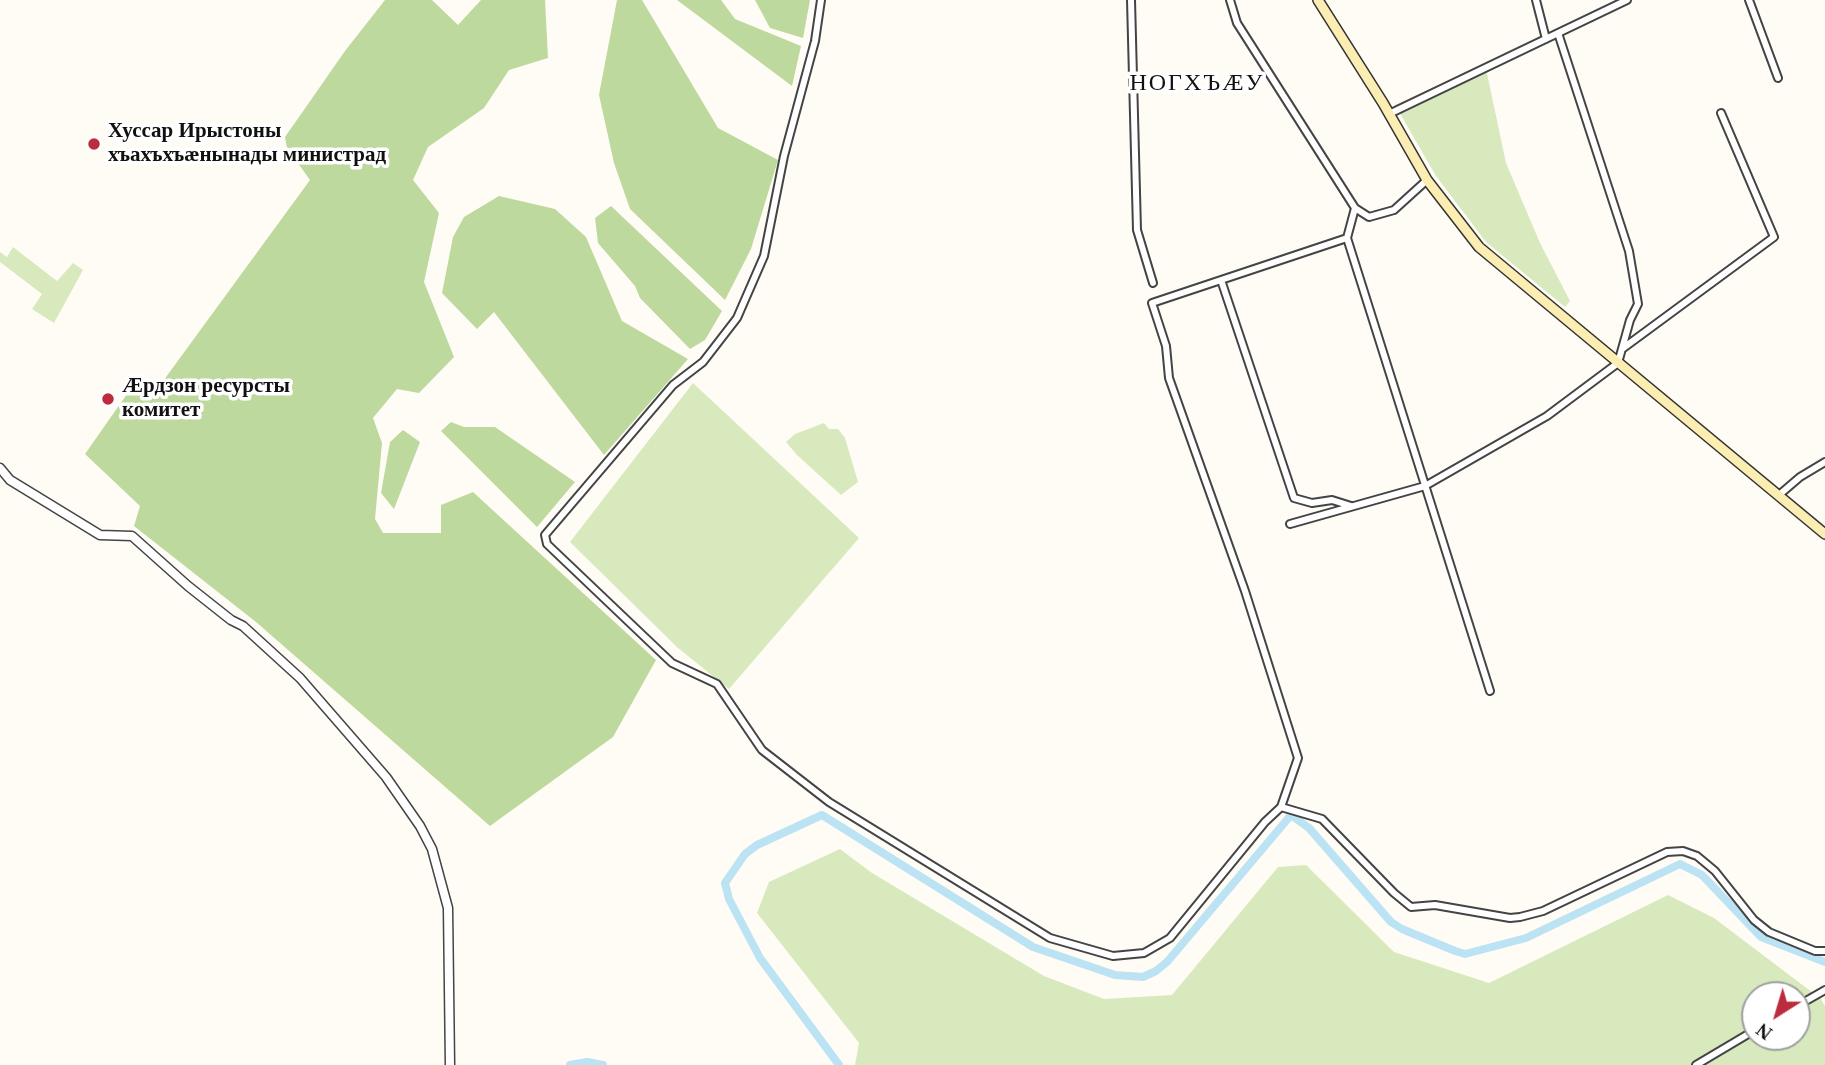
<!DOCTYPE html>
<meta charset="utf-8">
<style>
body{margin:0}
#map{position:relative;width:1825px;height:1065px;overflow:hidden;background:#fffcf5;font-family:Georgia,serif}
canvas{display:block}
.north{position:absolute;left:1741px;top:981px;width:70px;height:70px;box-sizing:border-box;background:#fff;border:2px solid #a0a0a0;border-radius:50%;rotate:217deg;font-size:19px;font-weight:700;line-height:28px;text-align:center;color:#111}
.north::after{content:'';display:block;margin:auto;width:24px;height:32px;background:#bd2c3e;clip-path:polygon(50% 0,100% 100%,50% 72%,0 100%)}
</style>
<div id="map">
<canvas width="1825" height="1065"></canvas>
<div class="north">N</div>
</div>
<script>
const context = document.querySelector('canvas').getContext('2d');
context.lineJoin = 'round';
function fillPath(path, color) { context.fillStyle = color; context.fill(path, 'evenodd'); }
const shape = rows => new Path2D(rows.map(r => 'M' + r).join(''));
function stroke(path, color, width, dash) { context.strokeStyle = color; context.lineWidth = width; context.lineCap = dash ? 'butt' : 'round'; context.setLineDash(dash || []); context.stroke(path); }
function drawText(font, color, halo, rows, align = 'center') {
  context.font = font + ' Georgia,serif'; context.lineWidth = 7; context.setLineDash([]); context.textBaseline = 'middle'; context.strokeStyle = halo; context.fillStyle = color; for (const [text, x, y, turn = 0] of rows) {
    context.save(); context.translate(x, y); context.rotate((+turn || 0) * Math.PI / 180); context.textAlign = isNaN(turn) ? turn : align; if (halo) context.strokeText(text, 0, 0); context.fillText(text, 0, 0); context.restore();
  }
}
const green = shape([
 [1485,64,1506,163,1540,243,1570,301,1565,307,1486,242,1436,176,1395,105],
 [13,247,57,281,73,263,83,270,54,323,32,309,42,294,0,262,0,252,7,257],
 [693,383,859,538,729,689,678,648,570,542],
 [824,423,829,429,838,429,845,438,858,482,841,495,797,455,786,442,795,434],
 [840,849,872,873,1044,976,1104,999,1172,995,1278,867,1306,865,1394,952,1489,983,1668,895,1714,918,1821,999,1825,1006,1825,1065,855,1065,859,1043,757,913,769,882],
 [1755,995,1797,995,1797,1037,1755,1037]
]);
const forest = shape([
 [385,0,432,0,458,25,481,0,545,0,548,58,509,70,484,108,428,147,413,180,439,213,424,282,454,357,419,393,397,389,373,418,382,443,375,519,383,533,441,533,441,505,473,492,656,660,613,737,490,826,256,622,134,526,140,506,85,454,139,377,158,388,310,180,287,148,285,137,345,51],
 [617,0,642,0,718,128,778,160,751,249,725,300,630,209,614,163,599,95],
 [677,0,721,0,735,19,801,46,792,86],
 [755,0,810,0,803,38,770,28],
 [499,196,555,209,586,237,622,321,688,359,604,455,494,312,477,329,442,293,453,237,464,217],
 [611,206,722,311,705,340,690,349,640,298,635,286,598,243,595,218],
 [451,422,464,427,495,427,575,482,537,527,441,431],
 [403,430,420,442,394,509,381,493,390,442]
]);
const canal = shape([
 [570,1065,587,1062,603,1065],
 [839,1065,760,958,729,899,725,883,745,854,757,845,822,815,1033,947,1115,975,1143,977,1156,971,1167,962,1291,815,1309,828,1391,922,1402,929,1455,951,1465,954,1526,938,1680,864,1702,875,1761,937,1825,962]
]);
const minor = shape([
 [821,0,815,41,784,156,764,256,737,318,703,362,673,385,545,535,547,544,672,663,717,684,762,750,829,802,1050,938,1113,956,1144,953,1170,938,1265,822,1281,807,1322,819,1394,893,1411,907,1435,905,1510,918,1520,917,1543,911,1667,852,1683,851,1697,856,1715,871,1754,920,1769,932,1815,951,1825,951],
 [1131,0,1137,230,1153,283],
 [1230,0,1237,23,1355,208,1369,217,1394,210,1427,180],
 [1536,0,1546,39],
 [1749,0,1778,78],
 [1389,114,1627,0],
 [1355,208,1347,238,1490,691],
 [1221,280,1294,498,1312,503,1332,500,1351,506],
 [1622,349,1774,237,1721,113],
 [1779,495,1800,477,1825,462],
 [1290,524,1425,486,1547,416,1618,363,1630,320,1638,304,1629,251,1558,33],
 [1281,807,1298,758,1245,591,1169,378,1166,346,1152,303,1347,238],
 [1797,1006,1825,990],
 [1696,1065,1755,1030]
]);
const tertiary = shape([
 [0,468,10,480,100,535,132,536,188,586,231,620,243,626,300,678,386,777,420,826,432,849,448,908,450,1065]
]);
const secondary = shape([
 [1318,0,1383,103,1427,180,1479,247,1825,534]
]);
const markers = [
 [94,144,7,"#bd2c3e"],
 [108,399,7,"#bd2c3e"]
];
const poiNames = [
 ["Хуссар Ирыстоны",108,132],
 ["хъахъхъæнынады министрад",108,156],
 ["Æрдзон ресурсты",122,387],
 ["комитет",122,411]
];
const quarterNames = [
 ["НОГХЪÆУ",1197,84]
];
fillPath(green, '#d8e9be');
fillPath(forest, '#bdd99e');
stroke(canal, '#bbe3f4', 8);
stroke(minor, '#444', 10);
stroke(tertiary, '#444', 11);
stroke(secondary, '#333', 12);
stroke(minor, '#fff', 6);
stroke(tertiary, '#fff', 8);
stroke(secondary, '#fceeb2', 9);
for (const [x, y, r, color] of markers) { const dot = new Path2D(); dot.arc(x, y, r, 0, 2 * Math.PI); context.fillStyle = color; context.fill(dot); stroke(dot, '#fff', 2.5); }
drawText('bold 21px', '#111', '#fff', poiNames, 'left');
context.letterSpacing = '2px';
drawText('24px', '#111', '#fff', quarterNames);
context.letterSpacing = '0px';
</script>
